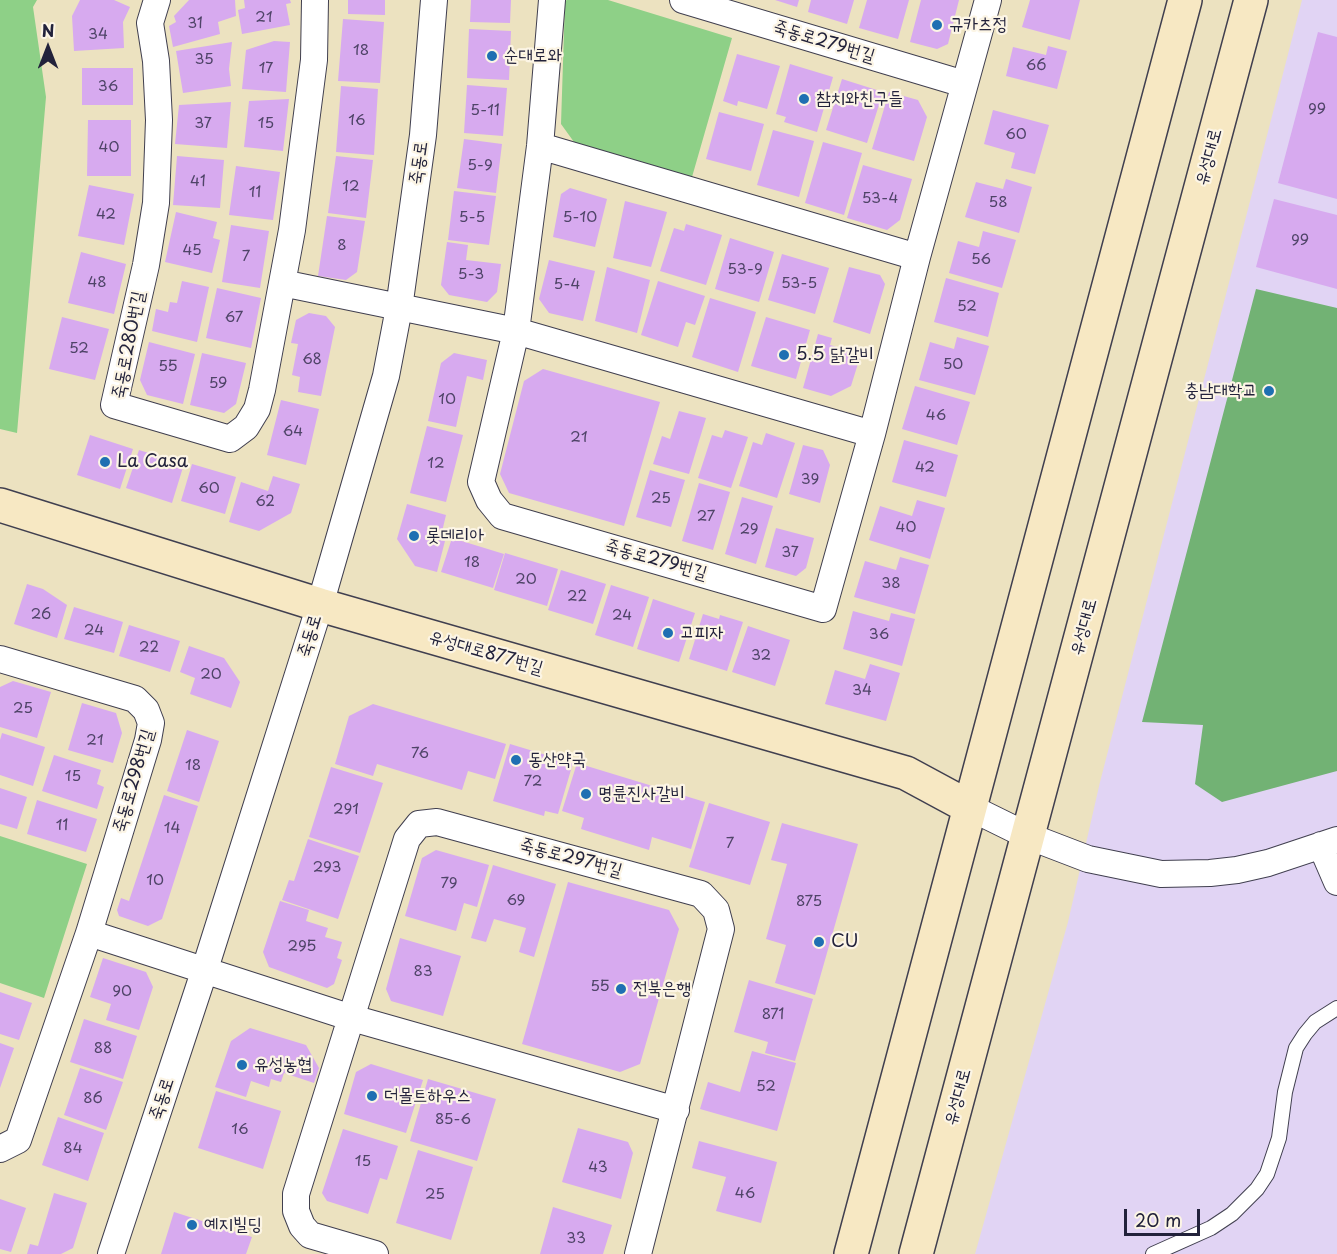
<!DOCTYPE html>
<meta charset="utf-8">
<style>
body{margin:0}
#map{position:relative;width:1337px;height:1254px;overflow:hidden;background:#ece2c0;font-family:"Playpen Sans",sans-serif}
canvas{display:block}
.north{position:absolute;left:18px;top:18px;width:60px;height:60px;-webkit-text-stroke:4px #fcf5e5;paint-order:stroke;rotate:0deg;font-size:16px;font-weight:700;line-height:24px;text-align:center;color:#22223b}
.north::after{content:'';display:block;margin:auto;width:21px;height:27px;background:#22223b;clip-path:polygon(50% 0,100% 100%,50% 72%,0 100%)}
.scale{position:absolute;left:1124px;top:1209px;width:76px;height:27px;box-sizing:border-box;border:3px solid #22223b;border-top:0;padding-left:8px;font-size:18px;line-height:21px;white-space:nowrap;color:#22223b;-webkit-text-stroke:4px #fcf5e5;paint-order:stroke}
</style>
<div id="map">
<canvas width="1337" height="1254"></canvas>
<div class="north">N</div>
<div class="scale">20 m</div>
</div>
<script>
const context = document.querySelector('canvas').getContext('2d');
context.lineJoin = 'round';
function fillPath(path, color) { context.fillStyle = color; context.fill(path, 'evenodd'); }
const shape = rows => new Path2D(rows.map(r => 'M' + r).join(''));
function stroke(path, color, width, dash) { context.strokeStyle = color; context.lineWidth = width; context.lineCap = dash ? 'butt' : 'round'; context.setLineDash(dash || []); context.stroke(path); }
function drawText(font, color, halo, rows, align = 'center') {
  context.font = font + ' "Playpen Sans","Poor Story",sans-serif'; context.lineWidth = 4.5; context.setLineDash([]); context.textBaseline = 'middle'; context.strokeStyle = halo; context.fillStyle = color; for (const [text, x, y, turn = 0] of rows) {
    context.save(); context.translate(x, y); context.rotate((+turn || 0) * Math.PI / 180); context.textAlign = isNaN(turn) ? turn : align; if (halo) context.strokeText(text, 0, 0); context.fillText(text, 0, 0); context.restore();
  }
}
const built = shape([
 [1302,0,1337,0,1337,1254,975,1254,1068,922,1100,782]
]);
const green = shape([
 [0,0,37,0,33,7,46,97,17,433,0,429],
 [567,0,608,0,732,38,692,177,574,142,561,124,565,1],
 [0,836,87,864,44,998,0,983]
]);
const forest = shape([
 [1256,289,1337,308,1337,771,1222,802,1195,784,1203,725,1142,722]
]);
const building = shape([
 [80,0,114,0,130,7,123,22,124,48,74,51,72,16],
 [189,0,235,0,236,16,218,22,220,34,173,47,169,26,176,22,174,16],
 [244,0,290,0,291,3,286,4,290,25,242,34,238,10,245,8],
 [348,0,385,0,385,15,348,14],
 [471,0,511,0,510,23,470,22],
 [775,0,799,0,797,7],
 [811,0,854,0,847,24,808,12],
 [867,0,909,0,898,39,859,28],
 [921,0,959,0,948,44,937,49,910,42],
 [1030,0,1080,0,1070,40,1022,27],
 [343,19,384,22,380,83,338,81],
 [469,29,511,31,509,80,467,78],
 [1318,32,1337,37,1337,199,1278,183],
 [274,41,290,42,286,92,242,89,246,50],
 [232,42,229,69,231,86,183,93,176,51],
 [1048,46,1067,51,1057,89,1006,76,1013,47,1046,55],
 [737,54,780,66,767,109,738,101,737,106,723,101],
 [790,64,833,77,817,132,784,122,786,117,776,114],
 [82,68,133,68,133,105,82,105],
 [842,79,883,92,867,143,826,130],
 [467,85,507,88,503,136,464,133],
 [341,86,378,89,374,155,336,152],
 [889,92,918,100,927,117,914,161,872,149],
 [289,99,283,151,244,147,249,101],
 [231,102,227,148,175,144,179,105],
 [993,110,1049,125,1035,174,1011,168,1015,153,984,144],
 [719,112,764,124,751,171,706,159],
 [88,120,131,120,131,176,87,176],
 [773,130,814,141,799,197,757,185],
 [464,139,502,144,496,193,457,188],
 [823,142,862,153,844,215,805,203],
 [177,156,224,160,220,208,173,205],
 [336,156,373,160,366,218,328,213],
 [863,165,912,179,900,220,887,230,847,218],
 [236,166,280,172,273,220,229,215],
 [1006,179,1032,187,1019,233,965,217,976,182,1003,189],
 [89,185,134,194,124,245,78,236],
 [570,188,607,199,595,247,553,237,561,194],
 [454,191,496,196,489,245,448,240],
 [1274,199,1337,215,1337,289,1256,267],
 [625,201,667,212,651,267,613,258],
 [176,212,217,222,213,238,220,240,212,273,165,262],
 [327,216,365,221,357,272,346,280,318,276],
 [686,224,722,235,706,285,660,271,674,228,684,231],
 [231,225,269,231,260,288,222,282],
 [983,231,1016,240,1002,288,949,273,958,241,979,247],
 [730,238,774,252,759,302,715,289],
 [447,242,468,245,466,260,501,264,497,292,487,302,449,295,441,285],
 [81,252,126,264,114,314,68,303],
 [782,254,829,268,815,314,768,300],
 [549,260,595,271,583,321,549,313,539,299],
 [607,267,650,280,637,333,595,321],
 [849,267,880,275,885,284,870,334,833,322],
 [946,278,999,293,988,337,934,322],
 [182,281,209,287,197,342,152,331,156,309,168,312,170,302,177,303],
 [658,281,705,296,695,325,686,322,678,347,641,335],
 [217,288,261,298,251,348,206,338],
 [710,298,756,312,738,372,692,357],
 [309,313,326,316,335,327,321,396,298,392,300,377,292,375,298,344,291,343,296,320],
 [62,317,109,329,95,380,49,369],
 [766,317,810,330,796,379,751,366],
 [818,334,832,338,830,345,861,354,851,386,831,396,803,388],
 [957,337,989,346,975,395,919,380,930,342,954,349],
 [149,342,195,354,183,404,147,395,140,380],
 [202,353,246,363,236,404,224,413,190,405],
 [454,353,487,360,483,380,467,376,456,427,428,421,441,363],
 [543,369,660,402,624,526,509,493,500,474,524,381],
 [915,386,970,402,957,445,902,429],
 [281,400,319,409,306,465,267,455],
 [679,411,706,418,689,474,653,464,662,436,670,439],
 [427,426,463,435,446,502,410,493],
 [725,430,748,437,731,488,698,478,712,435,722,438],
 [766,433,795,443,777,498,739,486,753,442,762,445],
 [90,435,133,449,120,489,77,475],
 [904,440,958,455,946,497,892,482],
 [803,445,823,450,830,465,820,503,789,494],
 [139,450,184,464,172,503,126,488],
 [192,464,236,477,225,514,181,501],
 [650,470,685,480,671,527,636,517],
 [273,476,300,484,291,513,259,531,229,522,241,482,268,491],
 [699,483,730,492,713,550,682,541],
 [742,497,773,506,756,564,725,554],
 [917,500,945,508,930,559,869,540,880,506,912,516],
 [407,504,446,515,440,540,445,541,437,572,415,566,397,539],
 [776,528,814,538,806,568,796,576,765,567],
 [452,538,504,554,493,588,441,572],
 [505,553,558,569,547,606,494,590],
 [900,557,929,565,915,614,854,597,865,561,896,570],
 [561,570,606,584,593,624,548,610],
 [27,584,43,589,67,605,57,638,14,624],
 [611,585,649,597,633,647,595,635],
 [653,599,695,613,679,662,637,649],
 [74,607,123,622,114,653,64,639],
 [853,611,889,621,891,613,915,619,902,666,843,649],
 [703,614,719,619,720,615,743,622,727,671,689,659],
 [129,625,180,641,170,672,119,656],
 [748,626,790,640,775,686,732,672],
 [189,646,224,658,240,682,231,708,190,694,195,678,180,672],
 [870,664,900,673,886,721,825,704,835,670,865,679],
 [13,681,51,692,37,738,0,727,0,687],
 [82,703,116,713,122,733,113,763,68,750],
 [373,704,506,744,495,779,468,771,462,790,377,764,373,776,335,764,349,716],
 [187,730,219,741,199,802,167,791],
 [2,733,45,747,33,786,0,775,0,740],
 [510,744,573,763,558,814,545,811,544,816,493,801],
 [54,755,101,770,97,784,104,787,97,809,42,791],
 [577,763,705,802,691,849,652,837,649,850,581,829,584,818,562,811],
 [331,767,383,783,360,853,309,837],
 [0,788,27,797,17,829,0,824],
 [164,795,198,806,162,919,148,926,119,916,117,910,121,898,129,901],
 [37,800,97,819,86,852,27,834],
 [709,803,770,822,750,885,689,867],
 [782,823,858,844,815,995,775,983,786,945,766,939,787,864,771,860],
 [308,839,359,856,338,919,282,900,289,880,294,881],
 [436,850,489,865,477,907,464,903,456,931,405,916,422,858],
 [493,865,556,884,534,957,519,952,526,928,494,919,486,942,471,938],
 [568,882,669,910,679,929,640,1064,620,1072,522,1044],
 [280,901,309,910,306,921,328,928,325,937,342,942,337,958,342,960,334,984,327,988,269,967,263,952],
 [400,938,461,956,443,1016,391,1001,386,989],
 [103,958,146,972,153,987,139,1030,106,1020,111,1004,90,997],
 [749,980,813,999,795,1061,765,1053,768,1042,734,1032],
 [0,992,32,1003,19,1040,0,1034],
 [84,1019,137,1036,123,1079,70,1062],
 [250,1028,306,1045,319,1068,314,1083,284,1073,281,1082,271,1079,269,1087,251,1081,246,1097,215,1087,231,1041],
 [0,1043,14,1048,0,1088],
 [752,1051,796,1063,777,1131,700,1109,708,1082,740,1092],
 [371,1064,423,1080,406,1133,344,1114,356,1072],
 [80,1068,123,1082,106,1130,64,1115],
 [428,1079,496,1099,477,1161,410,1141],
 [216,1091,281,1111,263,1169,198,1148],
 [58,1117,104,1133,88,1181,42,1165],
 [578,1128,628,1142,633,1153,621,1199,562,1182],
 [343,1129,398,1146,387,1180,380,1178,368,1214,327,1201,322,1193],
 [699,1141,777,1162,761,1223,716,1211,726,1177,692,1168],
 [418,1150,473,1167,451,1240,396,1223],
 [54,1193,87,1203,73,1248,61,1254,27,1254,30,1244,38,1246],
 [0,1199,26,1208,11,1252,0,1249],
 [553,1207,612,1225,603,1254,540,1254],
 [174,1212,252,1237,246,1254,161,1254]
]);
const lane = shape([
 [1153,1254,1211,1228,1232,1214,1257,1189,1267,1174,1279,1138,1285,1092,1296,1048,1305,1034,1315,1022,1337,1008]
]);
const street = shape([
 [157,0,150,23,156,61,159,120,156,203,146,265,114,405,230,439,246,427,257,409,262,390,292,230,314,60,315,0],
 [552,0,540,146,516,331,481,482,489,500,502,516,823,609,872,434,917,257,988,0],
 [683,0,964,84],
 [540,146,917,257],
 [282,283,516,331,872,434],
 [0,659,135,699,146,710,151,723,148,740,89,933,18,1140,0,1149],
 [969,807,1028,836,1088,859,1161,874,1210,873,1237,870,1268,863,1337,840],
 [1321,845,1337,882],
 [89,933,352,1018,676,1110],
 [111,1254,204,972,320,605,386,376,399,308,423,135,434,0],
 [375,1254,310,1235,302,1226,296,1211,296,1194,407,839,419,824,437,822,701,894,716,910,721,929,638,1254]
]);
const secondary = shape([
 [0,505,320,605,906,773,969,807],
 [851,1254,1185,0],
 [916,1254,1251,0]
]);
const markers = [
 [937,25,6,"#1f6fb2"],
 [492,56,6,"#1f6fb2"],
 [804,99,6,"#1f6fb2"],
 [784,355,6,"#1f6fb2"],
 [1269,391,6,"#1f6fb2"],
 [105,462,6,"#1f6fb2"],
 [414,536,6,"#1f6fb2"],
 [668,633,6,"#1f6fb2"],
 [516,760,6,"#1f6fb2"],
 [586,794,6,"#1f6fb2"],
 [819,942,6,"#1f6fb2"],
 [621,989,6,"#1f6fb2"],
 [242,1065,6,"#1f6fb2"],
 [372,1096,6,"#1f6fb2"],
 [192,1225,6,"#1f6fb2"]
];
const numberNames = [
 ["21",264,18],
 ["31",195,24],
 ["34",98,35],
 ["18",361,51],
 ["35",204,60],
 ["66",1036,66],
 ["17",266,69],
 ["36",108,87],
 ["99",1317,110],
 ["5-11",485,111],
 ["16",357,121],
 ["37",203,124],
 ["15",266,124],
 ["60",1016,135],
 ["40",109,148],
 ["5-9",480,166],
 ["41",198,182],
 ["12",351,187],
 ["11",255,193],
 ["53-4",880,199],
 ["58",998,203],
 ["42",106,215],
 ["5-5",472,218],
 ["5-10",580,218],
 ["99",1300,241],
 ["8",342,246],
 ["45",192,251],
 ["7",246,257],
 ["56",981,260],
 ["53-9",745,270],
 ["5-3",471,275],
 ["48",97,283],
 ["53-5",799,284],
 ["5-4",567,285],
 ["52",967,307],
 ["67",234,318],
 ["52",79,349],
 ["68",312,360],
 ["50",953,365],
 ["55",168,367],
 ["59",218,384],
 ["10",447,400],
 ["46",936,416],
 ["64",293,432],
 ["21",579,438],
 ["12",436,464],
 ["42",925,468],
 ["39",810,480],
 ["60",209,489],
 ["25",661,499],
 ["62",265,502],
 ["27",706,517],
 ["40",906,528],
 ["29",749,530],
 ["37",790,553],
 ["18",472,563],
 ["20",526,580],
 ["38",891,584],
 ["22",577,597],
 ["26",41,615],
 ["24",622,616],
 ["24",94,631],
 ["36",879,635],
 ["22",149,648],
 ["32",761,656],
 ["20",211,675],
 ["34",862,691],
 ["25",23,709],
 ["21",95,741],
 ["76",420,754],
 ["18",193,766],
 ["15",73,777],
 ["72",533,782],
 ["291",346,810],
 ["11",62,826],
 ["14",172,829],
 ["7",730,844],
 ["293",327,868],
 ["10",155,881],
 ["79",449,884],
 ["69",516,901],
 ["875",809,902],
 ["295",302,947],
 ["83",423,972],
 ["55",600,987],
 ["90",122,992],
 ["871",773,1015],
 ["88",103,1049],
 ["52",766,1087],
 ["86",93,1099],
 ["85-6",453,1120],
 ["16",240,1130],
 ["84",73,1149],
 ["15",363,1162],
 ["43",598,1168],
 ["46",745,1194],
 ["25",435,1195],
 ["33",576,1239]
];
const poiNames = [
 ["규카츠정",949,25],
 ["순대로와",504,56],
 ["참치와친구들",816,99],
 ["5.5 닭갈비",796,355],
 ["충남대학교",1257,391,"right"],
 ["La Casa",117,462],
 ["롯데리아",426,536],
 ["고피자",680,633],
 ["동산약국",528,760],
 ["명륜진사갈비",598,794],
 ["CU",831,942],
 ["전북은행",633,989],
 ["유성농협",254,1065],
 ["더몰트하우스",384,1096],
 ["예지빌딩",204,1225]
];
const streetNames = [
 ["죽동로279번길",824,42,17],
 ["유성대로",1209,157,-75],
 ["죽동로",419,163,-82],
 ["죽동로280번길",129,345,-79],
 ["죽동로279번길",656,560,16],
 ["유성대로",1084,627,-75],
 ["죽동로",310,636,-73],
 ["유성대로877번길",486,653,16],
 ["죽동로298번길",134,781,-74],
 ["죽동로297번길",571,858,15],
 ["유성대로",958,1097,-75],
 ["죽동로",162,1099,-72]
];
fillPath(built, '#e1d4f4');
fillPath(green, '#8ed087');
fillPath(forest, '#72b274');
fillPath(building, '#d7aaef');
stroke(lane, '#403f4f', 16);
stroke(street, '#403f4f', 28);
stroke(secondary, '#403f4f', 36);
stroke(lane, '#fff', 14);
stroke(street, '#fff', 26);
stroke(secondary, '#f7e8c3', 33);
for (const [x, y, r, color] of markers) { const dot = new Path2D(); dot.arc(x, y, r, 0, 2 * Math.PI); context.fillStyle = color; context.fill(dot); stroke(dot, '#fcf5e5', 2); }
drawText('15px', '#4f4468', null, numberNames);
drawText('18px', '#22223b', '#fcf5e5', poiNames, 'left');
drawText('18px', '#22223b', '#fcf5e5', streetNames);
</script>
